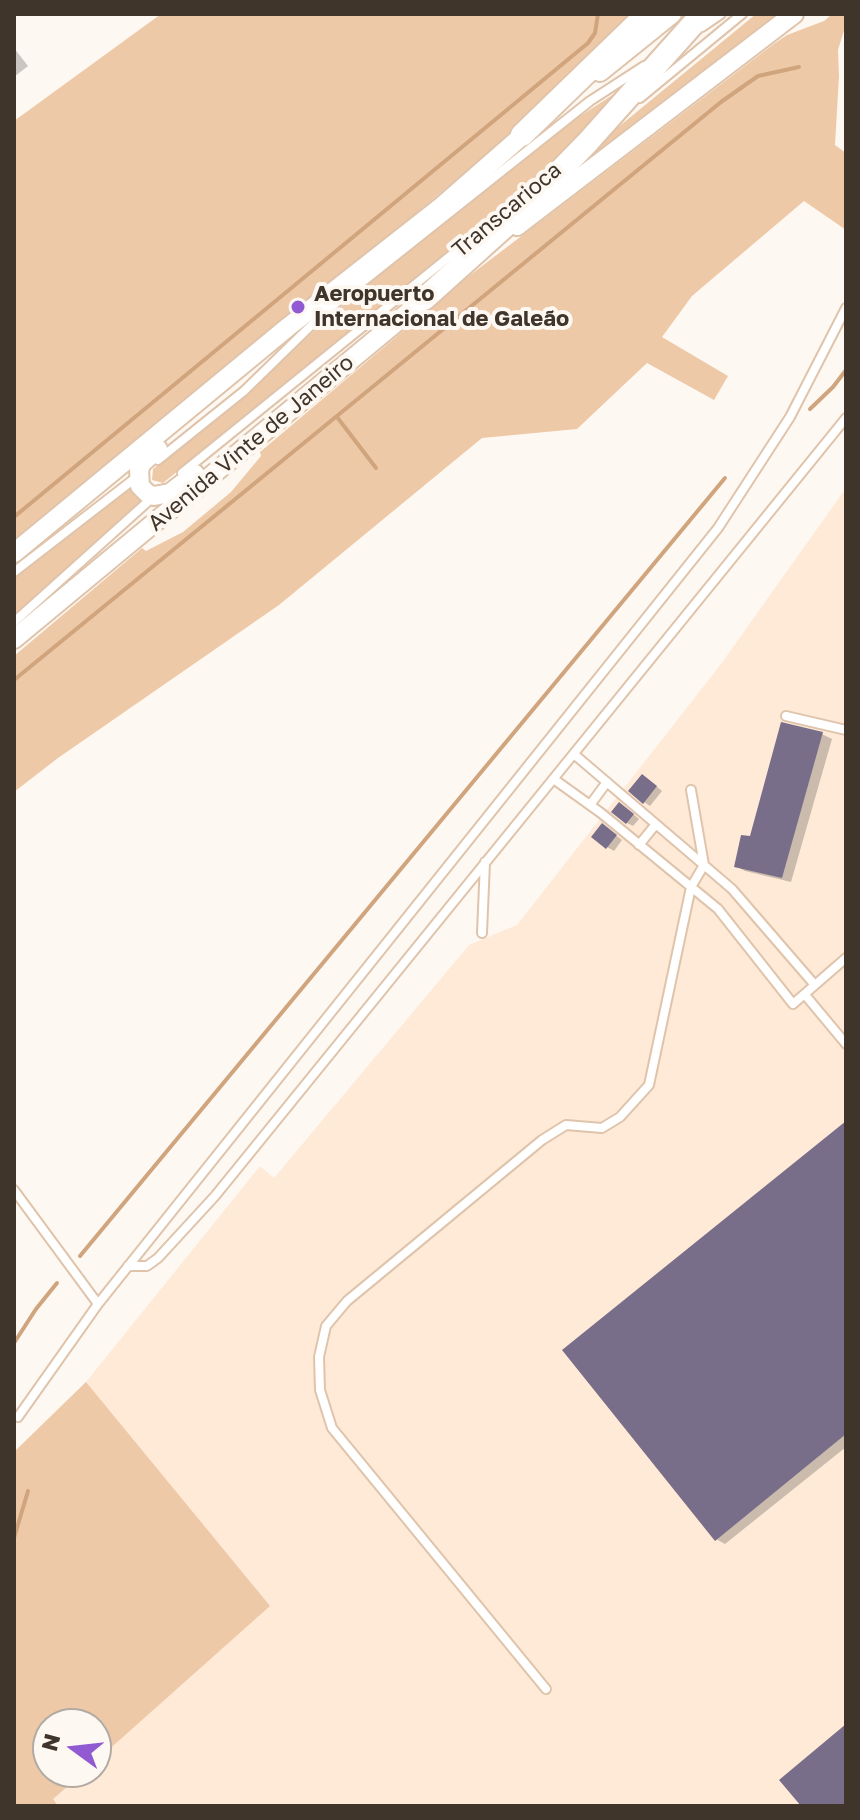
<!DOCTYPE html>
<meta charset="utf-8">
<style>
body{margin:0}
#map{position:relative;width:860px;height:1820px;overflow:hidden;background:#fef8f3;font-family:"Golos Text",sans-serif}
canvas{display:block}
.frame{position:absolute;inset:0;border:16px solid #40352b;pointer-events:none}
.north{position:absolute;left:32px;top:1708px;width:80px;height:80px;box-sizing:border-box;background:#fef8f3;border:2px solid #b2aaa3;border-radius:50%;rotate:285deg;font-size:22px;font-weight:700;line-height:32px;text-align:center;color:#40352b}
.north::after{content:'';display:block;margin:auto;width:28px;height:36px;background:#925ad2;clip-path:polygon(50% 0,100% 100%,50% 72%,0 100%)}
</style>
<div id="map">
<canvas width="860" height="1820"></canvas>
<div class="frame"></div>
<div class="north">N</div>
</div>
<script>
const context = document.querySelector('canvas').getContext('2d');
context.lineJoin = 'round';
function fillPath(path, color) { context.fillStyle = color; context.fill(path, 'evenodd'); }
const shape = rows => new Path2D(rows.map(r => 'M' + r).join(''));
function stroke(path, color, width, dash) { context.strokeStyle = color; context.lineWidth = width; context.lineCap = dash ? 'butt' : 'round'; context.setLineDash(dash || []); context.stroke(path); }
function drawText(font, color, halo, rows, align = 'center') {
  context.font = font + ' "Golos Text",sans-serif'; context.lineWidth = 8; context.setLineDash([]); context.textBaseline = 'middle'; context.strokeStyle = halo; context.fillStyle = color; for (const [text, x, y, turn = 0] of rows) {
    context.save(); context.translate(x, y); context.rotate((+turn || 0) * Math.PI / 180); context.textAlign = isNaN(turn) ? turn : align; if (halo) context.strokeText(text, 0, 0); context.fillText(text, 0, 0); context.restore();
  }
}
const built = shape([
 [846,488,846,1806,14,1806,14,1452,86,1382,260,1166,274,1178,469,945,517,925,721,664],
 [48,1724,96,1724,96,1772,48,1772]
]);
const green = shape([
 [161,14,641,14,502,142,14,545,14,121],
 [756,14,788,14,595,155,601,143,611,133],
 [832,14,846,14,846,24,838,50,839,76,835,145,846,153,846,230,804,201,692,296,662,337,728,376,714,400,647,363,577,429,482,438,279,605,58,758,14,792,14,656,142,548,146,551,183,532,231,492,261,456,260,452,461,282,775,43,787,35,824,21],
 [635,80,562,162,163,483,152,480,153,469,249,392,332,314,547,138],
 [131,487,143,501,14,616,14,577],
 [86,1382,270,1606,96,1761,96,1724,48,1724,48,1772,84,1772,53,1799,58,1806,14,1806,14,1452]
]);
const shadow = shape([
 [14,48,28,66,14,77],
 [822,734,832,739,791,882,745,871,736,866,751,838],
 [649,780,662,791,650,806,644,802],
 [626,808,639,819,633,826,627,823],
 [609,830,622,840,614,851,607,847],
 [846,1124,846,1447,725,1544,716,1539]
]);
const stream = shape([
 [810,409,833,387,846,370],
 [337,417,376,468],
 [14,517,588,43,595,33,598,14],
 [14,680,721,102,758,76,799,67],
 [80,1256,725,478],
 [14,1343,36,1309,57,1283],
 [14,1538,28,1491]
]);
const building = shape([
 [781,722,823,732,782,878,734,867,741,835,750,836],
 [642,774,657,786,643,804,628,791],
 [619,802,634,814,626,824,611,812],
 [602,823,617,835,606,849,591,837],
 [846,1121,846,1434,715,1541,562,1350],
 [846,1724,846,1806,801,1806,779,1780]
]);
const service = shape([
 [702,27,721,14],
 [640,98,742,14],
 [158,460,244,391,327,310,590,101,644,66],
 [182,473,507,210],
 [14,572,138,476],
 [14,622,153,497],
 [786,716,846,730],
 [575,755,732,889,814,984],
 [555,780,601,813,718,909,793,1004,846,958],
 [590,805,607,782],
 [639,845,656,824],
 [482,933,485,862],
 [806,996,846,1044],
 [14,1190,98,1304],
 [128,1266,147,1266,158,1258,215,1196,846,418],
 [18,1417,98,1304,718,528,790,417,846,308],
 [546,1689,332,1428,320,1390,319,1357,326,1326,347,1301,542,1140,566,1125,602,1128,620,1117,649,1085,691,887,704,865,691,790]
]);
const tertiary = shape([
 [600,72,672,14],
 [517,226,794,14],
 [158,449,142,463,139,470,140,486,148,494,154,496,170,493,195,474],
 [14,553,288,327,442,206,531,128],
 [14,639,434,291]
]);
const secondary = shape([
 [522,135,647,14],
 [424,299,513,219,587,143,702,14]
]);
const markers = [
 [298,307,8,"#925ad2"]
];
const streetNames = [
 ["Transcarioca",507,210,-40],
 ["Avenida Vinte de Janeiro",251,443,-40]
];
const poiNames = [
 ["Aeropuerto",314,294],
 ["Internacional de Galeão",314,319]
];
fillPath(built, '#feead7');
fillPath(green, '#eec9a7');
fillPath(shadow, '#0003');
stroke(stream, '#d0a57d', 4);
fillPath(building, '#796e8a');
stroke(service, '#dfc4ab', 12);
stroke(tertiary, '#dfc4ab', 22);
stroke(secondary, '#dfc4ab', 26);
stroke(service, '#fff', 8);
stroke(tertiary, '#fff', 18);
stroke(secondary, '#fff', 22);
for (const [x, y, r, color] of markers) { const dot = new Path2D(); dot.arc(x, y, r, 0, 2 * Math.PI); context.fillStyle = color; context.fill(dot); stroke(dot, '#fef8f3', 3); }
drawText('22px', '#40352b', '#fef8f3', streetNames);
drawText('bold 22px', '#40352b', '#fef8f3', poiNames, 'left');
</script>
